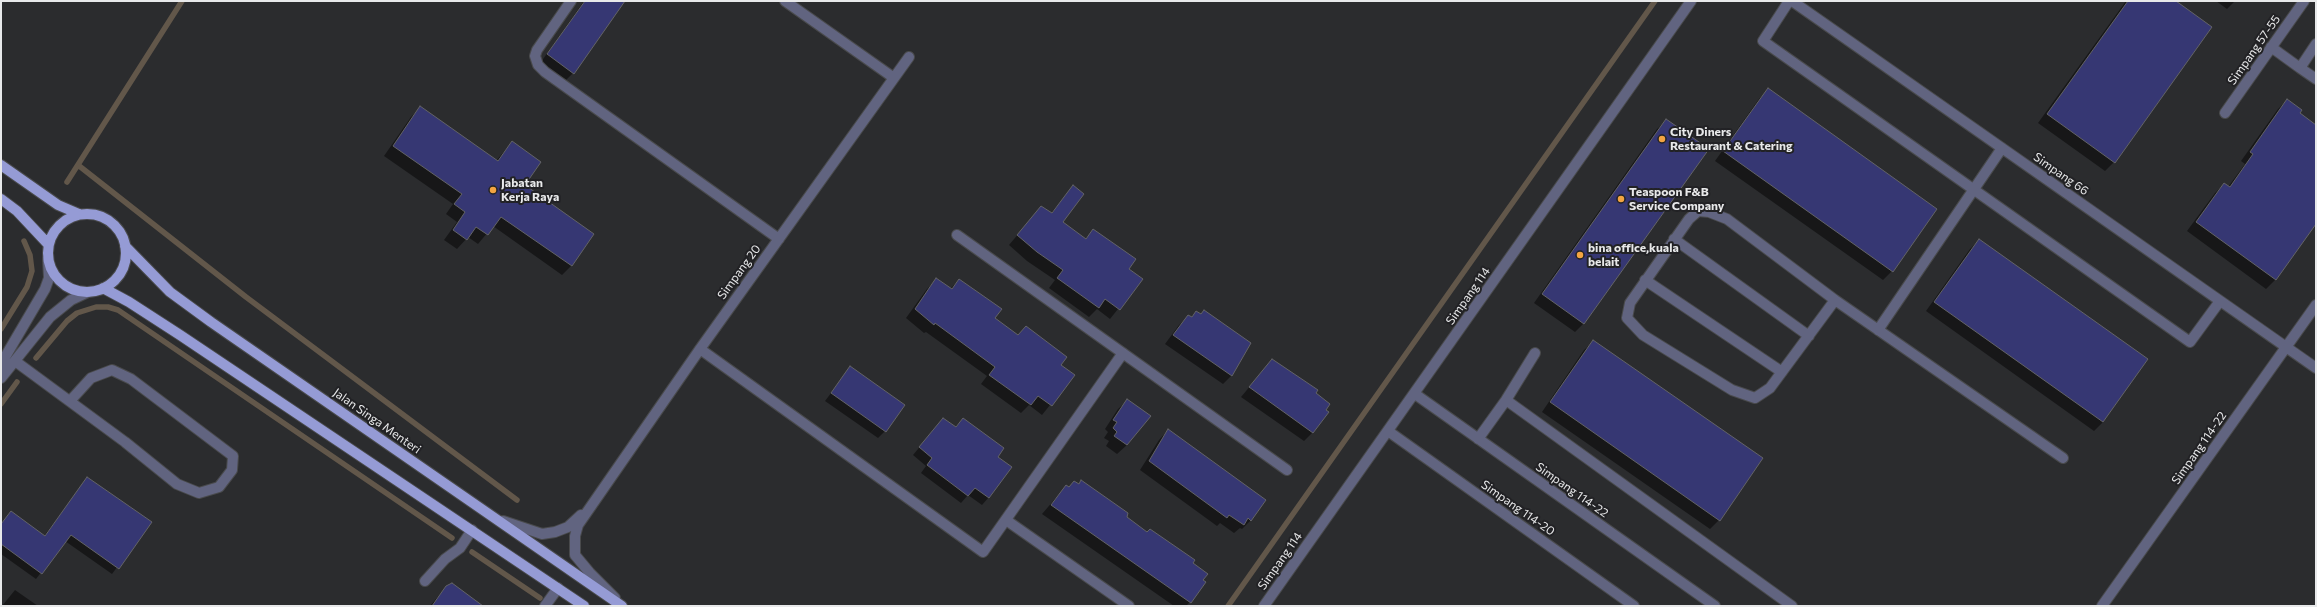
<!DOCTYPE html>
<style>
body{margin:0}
#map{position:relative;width:2317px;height:607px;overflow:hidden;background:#2b2c2e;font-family:Commissioner,sans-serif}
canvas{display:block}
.frame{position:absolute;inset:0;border:2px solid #e8e9ea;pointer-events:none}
</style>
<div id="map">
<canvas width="2317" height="607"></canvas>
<div class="frame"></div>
</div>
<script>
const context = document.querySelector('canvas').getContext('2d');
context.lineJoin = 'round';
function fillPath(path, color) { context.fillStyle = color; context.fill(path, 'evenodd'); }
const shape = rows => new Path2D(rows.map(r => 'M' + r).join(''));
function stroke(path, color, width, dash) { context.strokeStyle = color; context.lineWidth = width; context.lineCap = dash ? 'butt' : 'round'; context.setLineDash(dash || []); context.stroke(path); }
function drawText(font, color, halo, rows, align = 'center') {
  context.font = font + ' Commissioner,sans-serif'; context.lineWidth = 4; context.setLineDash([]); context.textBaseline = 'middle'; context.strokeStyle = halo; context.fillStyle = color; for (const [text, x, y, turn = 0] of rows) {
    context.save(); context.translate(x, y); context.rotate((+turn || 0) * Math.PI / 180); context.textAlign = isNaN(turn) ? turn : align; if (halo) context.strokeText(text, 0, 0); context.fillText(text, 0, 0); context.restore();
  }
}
const shadow = shape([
 [584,1,618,1,573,73,566,80,541,62],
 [2126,1,2174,1,2211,27,2114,162,2105,171,2038,123],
 [2216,1,2235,1,2227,9],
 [1768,90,1936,209,1892,271,1883,280,1715,161,1759,99],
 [2287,100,2298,113,2316,126,2316,222,2275,280,2266,289,2187,231,2215,193,2224,184,2228,187,2245,164,2241,161,2278,109],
 [420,108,496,161,512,142,523,185,593,235,571,266,562,275,493,226,478,244,468,237,457,249,444,240,457,222,446,214,453,204,384,156,411,117],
 [1667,120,1584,323,1575,332,1534,303,1657,129],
 [1073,187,1062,222,1085,239,1093,231,1128,269,1142,279,1110,319,1097,309,1089,317,1049,288,1055,280,1027,261,1009,245,1041,207,1051,213],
 [1979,240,2103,422,2094,431,1926,311,1970,249],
 [936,280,950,289,959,280,994,318,1017,336,1026,327,1060,365,1074,375,1042,415,1029,405,1021,413,981,384,987,376,926,332,924,333,906,318,927,289],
 [1196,312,1232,375,1223,384,1165,344,1179,325,1189,316,1191,317],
 [1594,341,1719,520,1710,529,1542,412,1584,350],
 [1272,360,1315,393,1313,432,1304,441,1241,397],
 [850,368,885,431,878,438,825,401],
 [1128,400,1127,445,1117,454,1106,446,1109,441,1104,438,1108,432,1105,429,1118,409],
 [943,419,955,427,963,419,997,457,989,497,982,505,968,495,961,503,921,473,926,466,913,455],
 [1168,430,1251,520,1242,529,1240,528,1234,533,1220,523,1217,526,1140,470,1159,440],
 [88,478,150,523,112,574,65,541,36,579,1,554,1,523,11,512,44,536],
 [1082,481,1125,517,1192,563,1190,602,1186,606,1174,606,1042,514,1066,486,1069,487,1074,482,1078,485],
 [446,587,481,606,430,606],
 [15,590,38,606,2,606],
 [997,605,1012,606,991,606]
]);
const stream = shape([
 [78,165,246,297,517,500],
 [67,182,182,1],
 [1,329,27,287,32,271,30,255,24,241],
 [36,358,67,321,77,313,96,307,108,307,118,310,452,538],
 [1,404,17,382],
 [472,552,540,598],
 [1228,606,1655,1]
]);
const building = shape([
 [585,1,625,1,574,74,547,54,585,1],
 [2128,1,2176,1,2212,27,2115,163,2047,114,2128,1],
 [1768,88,1937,209,1893,272,1723,151,1768,88],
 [2287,99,2302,110,2300,113,2316,125,2316,224,2276,280,2196,222,2224,183,2230,187,2253,154,2250,152,2287,99],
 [420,106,498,161,512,141,541,162,525,185,594,234,572,266,501,217,488,235,476,227,467,240,453,230,465,212,454,204,462,194,393,146,420,106],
 [1666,119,1709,149,1584,324,1542,294,1666,119],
 [1073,185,1084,194,1063,222,1086,239,1093,229,1136,259,1129,269,1143,279,1120,310,1105,299,1099,308,1057,278,1063,270,1037,252,1017,235,1041,206,1052,213,1073,185],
 [1979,239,2148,359,2103,422,1934,302,1979,239],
 [936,278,952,289,959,279,1002,309,995,318,1018,335,1026,326,1067,357,1061,365,1075,375,1052,406,1038,396,1031,405,989,375,995,367,935,323,934,325,915,309,936,278],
 [1204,310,1251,343,1232,376,1173,335,1188,315,1192,317,1196,311,1201,314,1204,310],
 [1593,340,1763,458,1720,521,1550,402,1593,340],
 [1272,359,1318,390,1316,393,1330,404,1326,410,1329,412,1313,433,1249,387,1272,359],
 [850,366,905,405,886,432,831,393,850,366],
 [1127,399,1151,416,1127,445,1114,436,1117,432,1113,428,1117,422,1113,420,1127,399],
 [943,418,956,427,963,418,1004,448,998,457,1012,467,989,498,975,488,968,496,927,465,932,458,919,447,943,418],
 [1168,429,1266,500,1251,521,1248,518,1244,525,1229,515,1227,518,1149,461,1168,429],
 [87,477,152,522,119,569,71,535,42,574,1,544,1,524,11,511,45,536,87,477],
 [1081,480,1128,513,1127,517,1147,532,1150,529,1195,560,1193,563,1208,574,1203,580,1206,582,1191,603,1051,505,1066,485,1069,487,1074,481,1079,484,1081,480],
 [452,583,483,606,432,606,446,586,452,583]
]);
const minor = shape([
 [571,1,537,50,535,56,538,65,545,72,779,239],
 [785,1,894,78],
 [1789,1,1763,41,2190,342,2220,301],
 [1792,1,2316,368],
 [2316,44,2300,68,2316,79],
 [2271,47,2300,68],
 [2225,113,2304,1],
 [957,235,1287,470],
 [1674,239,1809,336],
 [1645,280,1782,372],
 [1835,300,1770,388,1755,398,1732,390,1643,335,1627,318,1630,303,1689,219,1698,211,1709,212,1727,219,1835,300,2063,458],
 [1878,330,2002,148],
 [700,349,983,552,1123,353],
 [15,361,125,442,177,484,199,493,219,487,232,470,233,456,131,379,112,370,91,378,70,401],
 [1,364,45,289,49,278,48,259],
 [1,378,50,317,71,300,88,292],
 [1415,394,1715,606],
 [1506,400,1792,606],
 [1388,431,1634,606],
 [1478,439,1506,400,1535,353],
 [1006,520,1129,606],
 [503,521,542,534,555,532,568,527,581,515],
 [425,581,445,559,460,548,472,530],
 [615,598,590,573,575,555,575,536,578,525,700,349,909,57],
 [545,606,558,588],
 [1264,606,1691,1],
 [2102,606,2316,305]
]);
const major = shape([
 [1,165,58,205,79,214],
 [1,199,17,211,48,244],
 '48 253a39 39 0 1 1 78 0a39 39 0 1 1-78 0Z',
 [125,246,170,292,211,322,622,606],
 [103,288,129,302,180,335,584,606]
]);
const markers = [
 [1662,139,4,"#f3a442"],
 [493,190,4,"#f3a442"],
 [1621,199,4,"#f3a442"],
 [1580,255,4,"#f3a442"]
];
const streetNames = [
 ["Simpang 57-55",2254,50,-55],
 ["Simpang 66",2061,174,35],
 ["Simpang 20",739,272,-54],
 ["Simpang 114",1468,296,-55],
 ["Jalan Singa Menteri",377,421,35],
 ["Simpang 114-22",2199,448,-55],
 ["Simpang 114-22",1572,490,35],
 ["Simpang 114-20",1518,508,35],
 ["Simpang 114",1280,561,-55]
];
const poiNames = [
 ["City Diners",1670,132],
 ["Restaurant & Catering",1670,146],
 ["Jabatan",501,183],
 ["Kerja Raya",501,197],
 ["Teaspoon F&B",1629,192],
 ["Service Company",1629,206],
 ["bina office,kuala",1588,248],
 ["belait",1588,262]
];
fillPath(shadow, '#0007');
stroke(stream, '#62574a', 5.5);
fillPath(building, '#363773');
stroke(building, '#636366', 1);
stroke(minor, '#494a4c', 12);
stroke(major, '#494a4c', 12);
stroke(minor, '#616480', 10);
stroke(major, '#959bd5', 10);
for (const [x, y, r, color] of markers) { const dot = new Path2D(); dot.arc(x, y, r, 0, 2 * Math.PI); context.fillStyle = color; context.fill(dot); stroke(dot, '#222225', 1.5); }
drawText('12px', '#e8e9ea', '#222225', streetNames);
drawText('bold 12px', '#e8e9ea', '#222225', poiNames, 'left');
</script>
